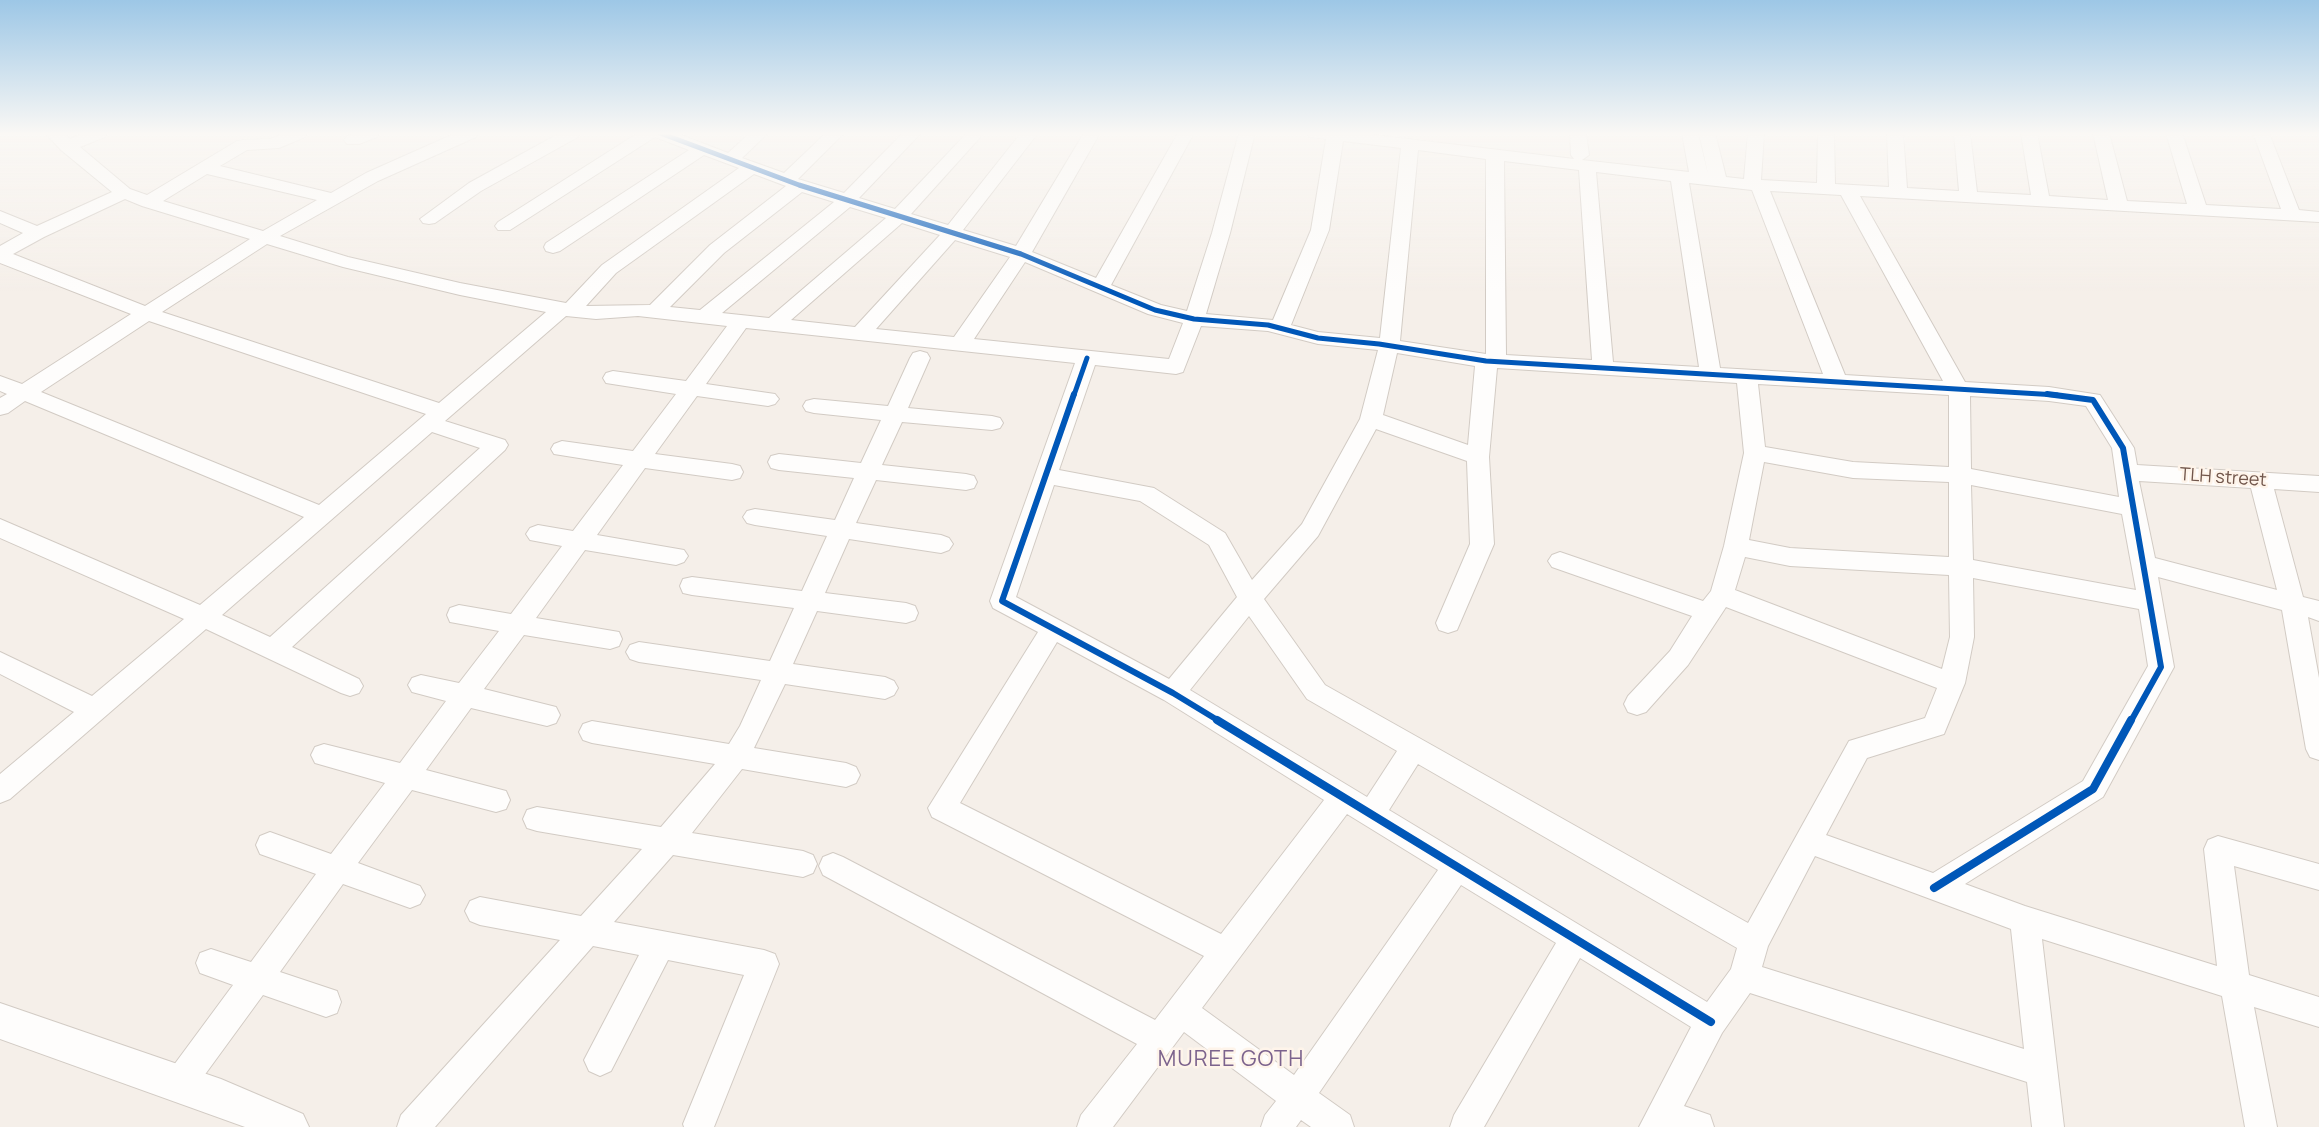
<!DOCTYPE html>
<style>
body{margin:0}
canvas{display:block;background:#f5efe9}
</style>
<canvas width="2319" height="1127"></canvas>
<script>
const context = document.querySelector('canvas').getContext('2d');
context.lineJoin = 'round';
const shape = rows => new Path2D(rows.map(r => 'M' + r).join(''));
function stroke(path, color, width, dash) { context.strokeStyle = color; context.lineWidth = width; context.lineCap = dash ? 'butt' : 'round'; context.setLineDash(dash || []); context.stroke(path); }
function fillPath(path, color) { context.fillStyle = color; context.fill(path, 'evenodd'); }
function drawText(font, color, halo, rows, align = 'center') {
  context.font = font + ' Manrope,sans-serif'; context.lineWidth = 5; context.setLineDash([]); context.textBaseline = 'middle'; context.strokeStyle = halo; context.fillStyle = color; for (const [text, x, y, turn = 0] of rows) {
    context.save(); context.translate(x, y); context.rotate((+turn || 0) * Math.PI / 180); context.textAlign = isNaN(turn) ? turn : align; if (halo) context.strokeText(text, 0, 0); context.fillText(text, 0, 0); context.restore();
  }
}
const minor = shape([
 [45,133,63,133,70,139,84,133,107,133,105,137,80,147,130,189,147,195,237,141,243,140,270,139,285,133,307,133,305,137,279,148,247,150,220,166,331,193,366,173,456,133,478,133,476,137,378,181,280,236,348,257,460,283,566,303,602,265,739,168,704,155,560,251,553,253,546,251,544,247,546,243,689,150,655,137,510,230,498,230,495,226,498,222,638,133,676,133,728,153,750,133,768,133,742,158,784,173,826,133,844,133,798,179,844,193,903,133,921,133,859,198,895,209,967,133,984,133,911,214,948,225,1021,133,1038,133,963,230,1016,246,1084,133,1100,133,1032,252,1096,278,1178,133,1194,133,1111,285,1161,305,1187,311,1212,233,1239,133,1255,133,1230,233,1206,314,1273,320,1311,230,1326,139,1309,137,1307,133,1358,133,1574,159,1571,155,1570,133,1586,133,1589,155,1582,160,1689,172,1682,133,1698,133,1708,174,1699,133,1715,133,1726,177,1744,179,1748,133,1764,133,1761,180,1817,183,1818,133,1834,133,1835,184,1889,187,1887,133,1903,133,1907,188,1959,191,1954,133,1970,133,1977,192,2031,195,2021,133,2037,133,2049,196,2108,200,2093,133,2109,133,2127,201,2187,204,2166,133,2182,133,2206,205,2281,209,2253,133,2269,133,2299,210,2319,212,2319,222,1860,196,1965,382,2049,387,2100,395,2134,448,2137,465,2319,476,2319,492,2274,489,2303,597,2319,601,2319,621,2308,617,2319,678,2319,760,2310,757,2306,749,2282,610,2158,577,2174,667,2103,797,1965,884,2025,906,2217,966,2204,849,2208,840,2218,836,2319,864,2319,890,2234,866,2249,975,2319,997,2319,1027,2254,1007,2277,1127,2245,1127,2222,996,2042,939,2064,1127,2032,1127,2027,1082,1750,993,1722,1033,1684,1106,1710,1115,1714,1127,1639,1127,1691,1027,1580,958,1484,1127,1450,1127,1454,1115,1556,943,1461,885,1319,1093,1350,1115,1354,1127,1311,1127,1301,1120,1296,1127,1261,1127,1265,1115,1276,1101,1184,1032,1113,1127,1077,1127,1081,1115,1137,1044,823,875,819,866,823,857,833,853,843,857,1155,1020,1204,956,932,817,928,808,1038,632,993,608,990,601,1075,363,746,328,706,384,775,394,779,399,775,404,768,406,697,396,655,454,732,464,740,466,743,472,740,478,732,480,645,468,597,535,684,550,688,556,684,562,676,565,585,550,536,618,619,632,622,639,619,646,610,649,524,635,484,689,556,707,560,715,556,723,547,726,471,708,426,770,506,791,510,800,506,809,496,812,412,790,358,863,420,886,425,895,420,904,410,908,343,884,280,972,337,991,341,1002,337,1013,326,1017,263,995,190,1095,179,1100,168,1095,163,1084,168,1073,233,985,200,973,196,963,200,953,211,949,251,962,316,874,260,854,256,845,260,836,270,832,331,854,385,783,315,763,311,755,315,747,324,744,400,763,446,701,412,692,408,685,412,678,421,675,459,683,499,631,450,622,447,615,450,608,459,605,511,614,562,546,530,540,526,534,530,528,538,525,573,531,623,465,554,454,551,449,554,444,562,441,633,451,676,394,606,383,603,378,606,373,613,371,686,381,727,326,638,316,596,319,566,316,445,421,505,440,508,445,505,450,292,647,359,679,363,686,359,693,350,696,341,693,206,629,10,799,0,803,0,774,74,712,0,674,0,652,92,696,184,619,0,538,0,519,200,605,304,517,25,401,8,413,0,415,0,398,7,394,0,391,0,376,22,384,131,314,0,263,0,246,23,233,0,223,0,211,37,226,112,192,61,150,45,133],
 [1343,141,1401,148,1380,338,1318,332,1291,325,1329,230,1343,141],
 [1418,150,1486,159,1486,354,1400,341,1418,150],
 [1504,161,1579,170,1592,360,1506,355,1504,161],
 [1596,172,1671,181,1699,367,1613,362,1596,172],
 [207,174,317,200,263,231,163,201,207,174],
 [754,174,786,186,710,245,650,305,586,306,616,273,754,174],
 [1689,183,1752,190,1823,374,1720,368,1689,183],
 [1770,191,1841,195,1943,381,1845,375,1770,191],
 [802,192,834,202,700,310,670,307,724,253,802,192],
 [125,199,142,206,250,239,145,306,13,254,44,237,125,199],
 [850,207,886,218,769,318,722,313,850,207],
 [902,223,940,235,855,327,791,320,902,223],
 [955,240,1010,257,954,337,876,329,955,240],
 [267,244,343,267,460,295,546,312,439,403,162,312,267,244],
 [1025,262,1148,314,1183,323,1169,359,974,339,1025,262],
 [149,321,426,414,319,505,41,392,149,321],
 [1201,326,1268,331,1318,344,1378,350,1360,419,1302,524,1252,580,1225,533,1154,488,1059,470,1095,365,1176,374,1183,372,1201,326],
 [1397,353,1475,366,1468,445,1383,415,1397,353],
 [1497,368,1737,383,1744,453,1724,546,1711,591,1703,601,1560,552,1552,555,1548,561,1552,567,1692,616,1670,651,1628,696,1624,704,1628,712,1637,715,1646,712,1688,665,1726,607,1937,688,1925,718,1849,741,1748,923,1325,685,1264,599,1318,536,1376,429,1467,461,1470,544,1436,623,1439,630,1448,633,1457,630,1494,544,1489,457,1497,368],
 [1758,384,1949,395,1949,467,1853,462,1765,447,1758,384],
 [1970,396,2049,401,2086,406,2112,448,2119,497,1971,469,1970,396],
 [432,432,480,448,270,637,222,615,432,432],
 [1764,462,1853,478,1949,482,1949,557,1790,548,1749,540,1764,462],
 [2139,481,2251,488,2277,590,2155,558,2139,481],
 [1054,485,1140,501,1209,545,1237,597,1169,679,1016,597,1054,485],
 [1971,485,2122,514,2136,590,1973,560,1971,485],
 [1745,557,1790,566,1949,575,1950,637,1942,669,1735,590,1745,557],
 [1973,578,2139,609,2148,666,2083,781,1933,873,1826,835,1867,758,1944,734,1965,683,1974,637,1973,578],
 [1249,616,1307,699,1397,751,1367,797,1190,690,1249,616],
 [1057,642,1164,700,1324,800,1221,934,960,803,1057,642],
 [1418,764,1737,948,1731,969,1707,1002,1389,810,1418,764],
 [1347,814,1438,870,1294,1075,1202,1008,1347,814],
 [1815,856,2011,929,2024,1049,1762,967,1768,946,1815,856],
 [356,133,379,133,377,137,359,144,347,144,344,140,347,136,356,133],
 [560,133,580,133,578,137,481,191,435,223,429,224,423,223,420,219,469,183,560,133],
 [920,351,927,353,930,358,908,408,992,416,1000,418,1003,423,1000,428,992,430,902,422,882,465,966,474,974,476,977,482,974,488,966,490,876,480,856,523,941,535,949,538,953,544,949,550,941,553,849,539,825,593,906,603,915,606,918,613,915,620,906,623,817,611,793,664,885,677,894,681,898,688,894,695,885,699,785,684,754,748,846,763,856,767,860,775,856,783,846,787,742,769,692,833,803,851,813,855,817,864,813,873,803,877,673,855,614,922,764,950,775,954,779,964,714,1127,684,1127,683,1124,744,975,668,960,611,1071,600,1076,589,1071,584,1060,639,955,593,946,435,1127,397,1127,401,1115,560,940,480,925,470,921,465,911,470,901,480,897,581,916,642,849,537,831,527,828,523,819,527,810,537,807,661,827,715,764,592,743,583,740,579,732,583,724,592,721,729,744,740,726,761,680,639,662,630,659,626,652,630,645,639,642,770,661,794,608,692,595,683,593,680,586,683,579,692,577,802,591,827,536,755,525,747,523,743,517,747,511,755,509,835,520,854,478,779,470,771,468,768,462,771,456,779,454,861,463,881,420,814,413,806,411,803,406,806,401,814,399,888,406,910,358,913,353,920,351]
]);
const tertiary = shape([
 [0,1003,221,1079,303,1114,309,1127,245,1127,0,1039,0,1003]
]);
const cyclewayFar2 = shape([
 [660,133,799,185,1021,254,1155,310,1194,319,1268,325,1318,338,1379,344,1486,361,2057,395],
 [1074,395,1087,358]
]);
const cyclewayFar1 = shape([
 [1074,394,1002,601,1173,693,1219,721],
 [2047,394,2093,400,2123,448,2161,667,2131,721]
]);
const cycleway = shape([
 [1217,720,1711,1022],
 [1934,888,2093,789,2131,720]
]);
const streetNames = [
 ["TLH street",2223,478,4]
];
const nearNeighbourhoodnames = [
 ["MUREE GOTH",1231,1060]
];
stroke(minor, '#d2cbc4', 2);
stroke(tertiary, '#d2cbc4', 2);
fillPath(minor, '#fefdfc');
fillPath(tertiary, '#fefdfc');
stroke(cyclewayFar2, '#0057b8', 5);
stroke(cyclewayFar1, '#0057b8', 6);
stroke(cycleway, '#0057b8', 8);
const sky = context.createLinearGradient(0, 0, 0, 291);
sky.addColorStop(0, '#9dc7e6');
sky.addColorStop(0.46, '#faf8f5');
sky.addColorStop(1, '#faf8f500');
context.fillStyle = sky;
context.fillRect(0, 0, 2319, 291);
drawText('18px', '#71564b', '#fef4ea', streetNames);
context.letterSpacing = '1px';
drawText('22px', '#7c638d', '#fef4ea', nearNeighbourhoodnames);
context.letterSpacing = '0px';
</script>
